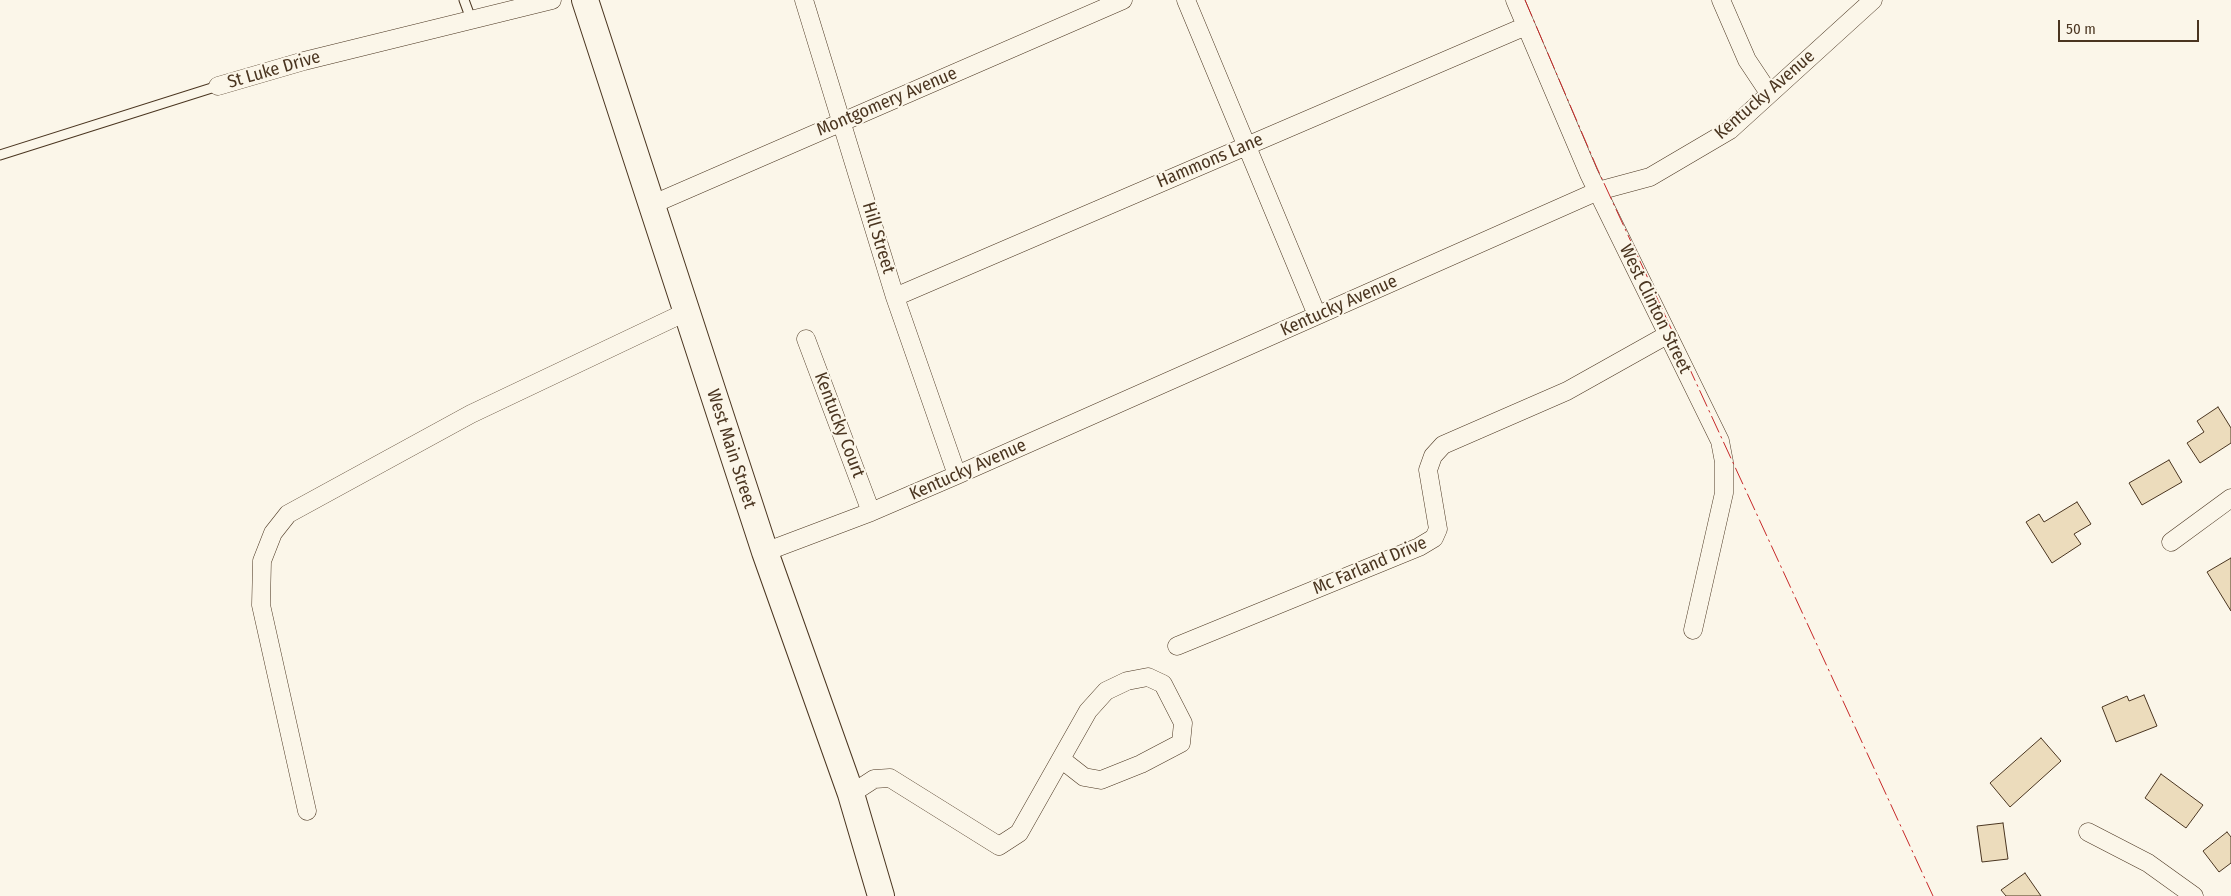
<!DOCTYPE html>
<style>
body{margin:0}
#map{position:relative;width:2231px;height:896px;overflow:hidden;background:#fbf6e9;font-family:"Fira Sans Condensed",sans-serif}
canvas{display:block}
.scale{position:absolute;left:2058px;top:20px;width:141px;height:22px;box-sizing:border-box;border:2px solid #4a3520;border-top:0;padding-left:6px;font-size:15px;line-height:18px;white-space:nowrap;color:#4a3520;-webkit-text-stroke:4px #fbf6e9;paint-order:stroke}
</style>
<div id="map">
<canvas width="2231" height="896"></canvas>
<div class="scale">50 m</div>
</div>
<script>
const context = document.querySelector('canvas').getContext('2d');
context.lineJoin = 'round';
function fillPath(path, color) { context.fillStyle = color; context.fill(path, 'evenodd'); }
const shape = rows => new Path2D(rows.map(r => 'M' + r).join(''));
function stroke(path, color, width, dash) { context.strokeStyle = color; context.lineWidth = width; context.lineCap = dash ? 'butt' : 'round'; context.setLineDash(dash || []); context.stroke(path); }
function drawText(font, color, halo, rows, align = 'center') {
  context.font = font + ' "Fira Sans Condensed",sans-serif'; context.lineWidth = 4; context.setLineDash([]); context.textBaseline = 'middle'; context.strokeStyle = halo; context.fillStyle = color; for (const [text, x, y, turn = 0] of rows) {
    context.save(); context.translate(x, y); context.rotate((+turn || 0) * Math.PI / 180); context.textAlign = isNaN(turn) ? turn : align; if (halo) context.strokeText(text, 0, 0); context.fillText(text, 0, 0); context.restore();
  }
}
const building = shape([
 [2218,407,2231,428,2231,443,2200,463,2187,443,2204,432,2197,421,2218,407],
 [2169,460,2182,482,2142,505,2129,483,2169,460],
 [2077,502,2091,524,2074,534,2081,544,2052,563,2026,522,2039,514,2044,522,2077,502],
 [2231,558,2231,611,2207,572,2231,558],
 [2144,695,2157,726,2116,742,2102,707,2127,696,2129,701,2144,695],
 [2041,738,2061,761,2010,807,1990,783,2041,738],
 [2161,774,2203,805,2186,828,2145,798,2161,774],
 [2003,823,2008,859,1982,862,1977,826,2003,823],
 [2227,832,2231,837,2231,863,2219,872,2203,851,2227,832],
 [2025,873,2041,896,2006,896,2001,890,2025,873]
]);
const service = shape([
 [464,0,471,19],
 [0,155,218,86]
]);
const minor = shape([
 [804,0,895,297,957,475],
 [1186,0,1317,315],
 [1515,0,1589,174,1720,441,1724,462,1724,493,1693,630],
 [1721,0,1747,60,1769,93],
 [218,86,304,61,552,0],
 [651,205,1123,0],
 [895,297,1526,26],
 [806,339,871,512],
 [2171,542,2231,498],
 [765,552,871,512,957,475,1598,191,1650,177,1730,130,1873,0],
 [1177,646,1419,547,1434,538,1438,529,1428,470,1433,456,1443,445,1567,391,1667,335],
 [851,794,874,779,890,778,999,846,1019,833,1088,711,1106,691,1127,681,1148,677,1163,684,1183,723,1181,743,1141,764,1101,780,1084,777,1061,759],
 [307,811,261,605,262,561,273,533,288,514,471,414,686,312],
 [2088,832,2148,863,2194,896]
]);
const primary = shape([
 [585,0,765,552,851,794,881,896]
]);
const power = shape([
 [1525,0,1597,168,1933,896]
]);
const streetNames = [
 ["St Luke Drive",274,70,-16],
 ["Kentucky Avenue",1765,95,-41],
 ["Montgomery Avenue",887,102,-23],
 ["Hammons Lane",1210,161,-23],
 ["Hill Street",878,238,73],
 ["Kentucky Avenue",1339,306,-24],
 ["West Clinton Street",1655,309,64],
 ["Kentucky Court",839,425,69],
 ["West Main Street",731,449,72],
 ["Kentucky Avenue",968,470,-24],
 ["Mc Farland Drive",1370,566,-23]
];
fillPath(building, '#ecdcbc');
stroke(building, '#4a3520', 1);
stroke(service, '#4a3520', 11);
stroke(minor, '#4a3520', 19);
stroke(primary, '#4a3520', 28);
stroke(service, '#fbf6e9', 9);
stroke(minor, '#fbf6e9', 18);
stroke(primary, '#fbf6e9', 26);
stroke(power, '#c62828', 1, [18, 4, 2.5, 4]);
drawText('18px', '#4a3520', '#fbf6e9', streetNames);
</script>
